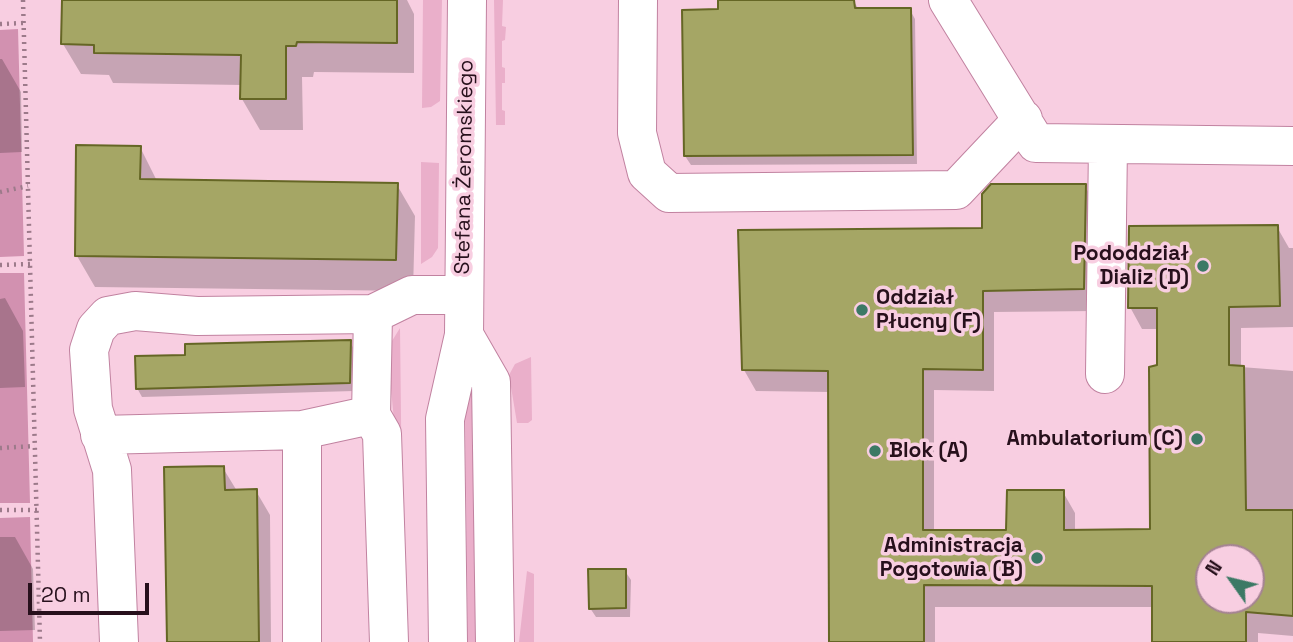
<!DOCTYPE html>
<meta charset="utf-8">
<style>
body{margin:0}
#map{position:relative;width:1293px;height:642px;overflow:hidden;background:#f8cee1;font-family:"Space Grotesk",sans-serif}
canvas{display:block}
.north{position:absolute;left:1195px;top:544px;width:70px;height:70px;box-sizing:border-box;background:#f8cee1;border:2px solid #a48292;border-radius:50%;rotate:304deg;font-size:19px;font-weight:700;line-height:28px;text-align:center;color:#27101c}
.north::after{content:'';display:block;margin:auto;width:24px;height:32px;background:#3c7965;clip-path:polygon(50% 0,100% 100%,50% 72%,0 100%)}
.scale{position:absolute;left:28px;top:583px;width:121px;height:32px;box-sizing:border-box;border:4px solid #27101c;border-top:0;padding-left:9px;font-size:21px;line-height:24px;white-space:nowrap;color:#27101c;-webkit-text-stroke:5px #f8cee1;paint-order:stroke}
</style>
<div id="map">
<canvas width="1293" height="642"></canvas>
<div class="north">N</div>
<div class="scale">20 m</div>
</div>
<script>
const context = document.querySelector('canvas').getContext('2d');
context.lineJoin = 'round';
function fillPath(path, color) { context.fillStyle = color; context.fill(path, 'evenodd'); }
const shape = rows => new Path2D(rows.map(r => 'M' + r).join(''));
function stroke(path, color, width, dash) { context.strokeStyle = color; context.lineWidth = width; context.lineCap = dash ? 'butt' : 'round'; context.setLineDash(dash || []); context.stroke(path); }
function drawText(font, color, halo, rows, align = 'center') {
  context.font = font + ' "Space Grotesk",sans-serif'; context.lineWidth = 7; context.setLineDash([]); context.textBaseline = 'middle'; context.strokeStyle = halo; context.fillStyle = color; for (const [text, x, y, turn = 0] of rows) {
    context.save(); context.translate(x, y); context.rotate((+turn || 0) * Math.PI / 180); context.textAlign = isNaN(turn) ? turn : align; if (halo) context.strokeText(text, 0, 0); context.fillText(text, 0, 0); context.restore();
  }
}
const green = shape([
 [423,0,442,0,440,101,431,107,422,108],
 [494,0,503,0,502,26,506,27,505,40,502,41,502,67,505,68,505,83,502,83,502,110,505,111,505,125,496,125],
 [421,162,439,163,438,248,432,257,421,264],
 [400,328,402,506,390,378,392,341],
 [531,357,532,420,528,423,517,423,509,375,515,364],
 [472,383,480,642,468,642,465,409],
 [527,571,534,574,534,642,519,642]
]);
const forest = shape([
 [18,29,24,256,0,257,0,30],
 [0,273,24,273,30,503,0,503],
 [30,517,33,642,0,642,0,518]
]);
const shadow = shape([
 [64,0,407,0,414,14,414,73,314,72,313,77,302,77,303,130,260,130,242,99,242,85,113,83,109,75,81,74,63,44],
 [853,0,859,10,910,10,915,19,917,164,691,165,685,156],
 [0,59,2,59,21,92,22,152,0,153],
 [140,147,157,181,397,185,415,216,413,291,95,287,77,256],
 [1085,186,1097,208,1096,311,994,312,994,391,934,390,934,532,1008,531,1063,492,1075,513,1075,532,1151,531,1159,329,1142,329,1130,307,1277,227,1289,248,1293,248,1293,327,1241,328,1241,367,1293,371,1293,636,1258,633,1258,642,1153,642,1153,607,935,607,935,642,830,642,830,392,756,391,744,370,984,229],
 [1209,558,1251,558,1251,600,1209,600],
 [5,298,23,331,25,387,0,388,0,299],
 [350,342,355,351,354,391,142,397,137,388,187,357],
 [223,468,237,491,256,491,270,515,271,642,168,642],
 [0,537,15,537,33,569,35,630,0,631],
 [625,571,631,580,630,617,596,617,590,608]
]);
const building = shape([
 [62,0,397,0,397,43,297,42,296,46,286,46,286,99,240,99,241,55,94,53,94,45,61,44,62,0],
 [718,0,854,0,855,8,911,8,913,155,684,156,682,10,718,9,718,0],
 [76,145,141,146,140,179,398,183,396,260,75,256,76,145],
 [991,184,1086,184,1084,289,983,291,983,370,923,369,923,530,1006,530,1007,490,1064,490,1064,530,1150,529,1149,367,1157,365,1157,308,1128,308,1129,226,1278,225,1280,306,1229,307,1229,365,1244,366,1246,510,1293,510,1293,616,1246,612,1246,642,1152,642,1152,586,924,585,924,642,829,642,828,371,742,370,738,230,982,228,982,194,991,184],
 [1209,558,1251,558,1251,600,1209,600,1209,558],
 [351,340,350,383,136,389,135,356,185,355,185,344,351,340],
 [224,466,225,490,257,489,259,642,167,642,164,467,224,466],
 [588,569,626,569,626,608,589,609,588,569]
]);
const path = shape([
 [23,0,40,642],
 [0,24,24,23],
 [0,192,28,186],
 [0,265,31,264],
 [0,448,35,446],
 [0,510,37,510]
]);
const minor = shape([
 [638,0,637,133,647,173,669,193,956,190,1023,119],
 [948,0,1036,143,1293,146],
 [464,335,491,382,495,642],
 [1105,374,1108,144],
 [371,415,382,434,389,642],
 [100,435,302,430,371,415,373,314,412,295,464,295],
 [119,642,112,470,93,409,89,350,96,329,108,316,135,311,197,316,373,314],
 [302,642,302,430],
 [448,642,445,419,464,335,467,0]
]);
const markers = [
 [1203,266,7,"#3c7965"],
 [862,310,7,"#3c7965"],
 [1197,439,7,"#3c7965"],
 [875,451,7,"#3c7965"],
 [1037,558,7,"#3c7965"]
];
const streetNames = [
 ["Stefana Żeromskiego",465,167,-89]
];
const poiNames = [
 ["Pododdział",1189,254],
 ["Dializ (D)",1189,278],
 ["Oddział",876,298,"left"],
 ["Płucny (F)",876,322,"left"],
 ["Ambulatorium (C)",1183,439],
 ["Blok (A)",889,451,"left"],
 ["Administracja",1023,546],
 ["Pogotowia (B)",1023,570]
];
fillPath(green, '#eaafca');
fillPath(forest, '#d291b0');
fillPath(shadow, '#0003');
fillPath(building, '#a5a665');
stroke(building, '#656625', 2);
stroke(minor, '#c182a0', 40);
stroke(path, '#9c7a8a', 4.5, [2, 5]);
stroke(minor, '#fff', 38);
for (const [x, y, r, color] of markers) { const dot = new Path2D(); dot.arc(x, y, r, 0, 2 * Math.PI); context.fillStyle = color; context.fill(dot); stroke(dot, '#f8cee1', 2.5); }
drawText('21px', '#27101c', '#f8cee1', streetNames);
drawText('bold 21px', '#27101c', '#f8cee1', poiNames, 'right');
</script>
